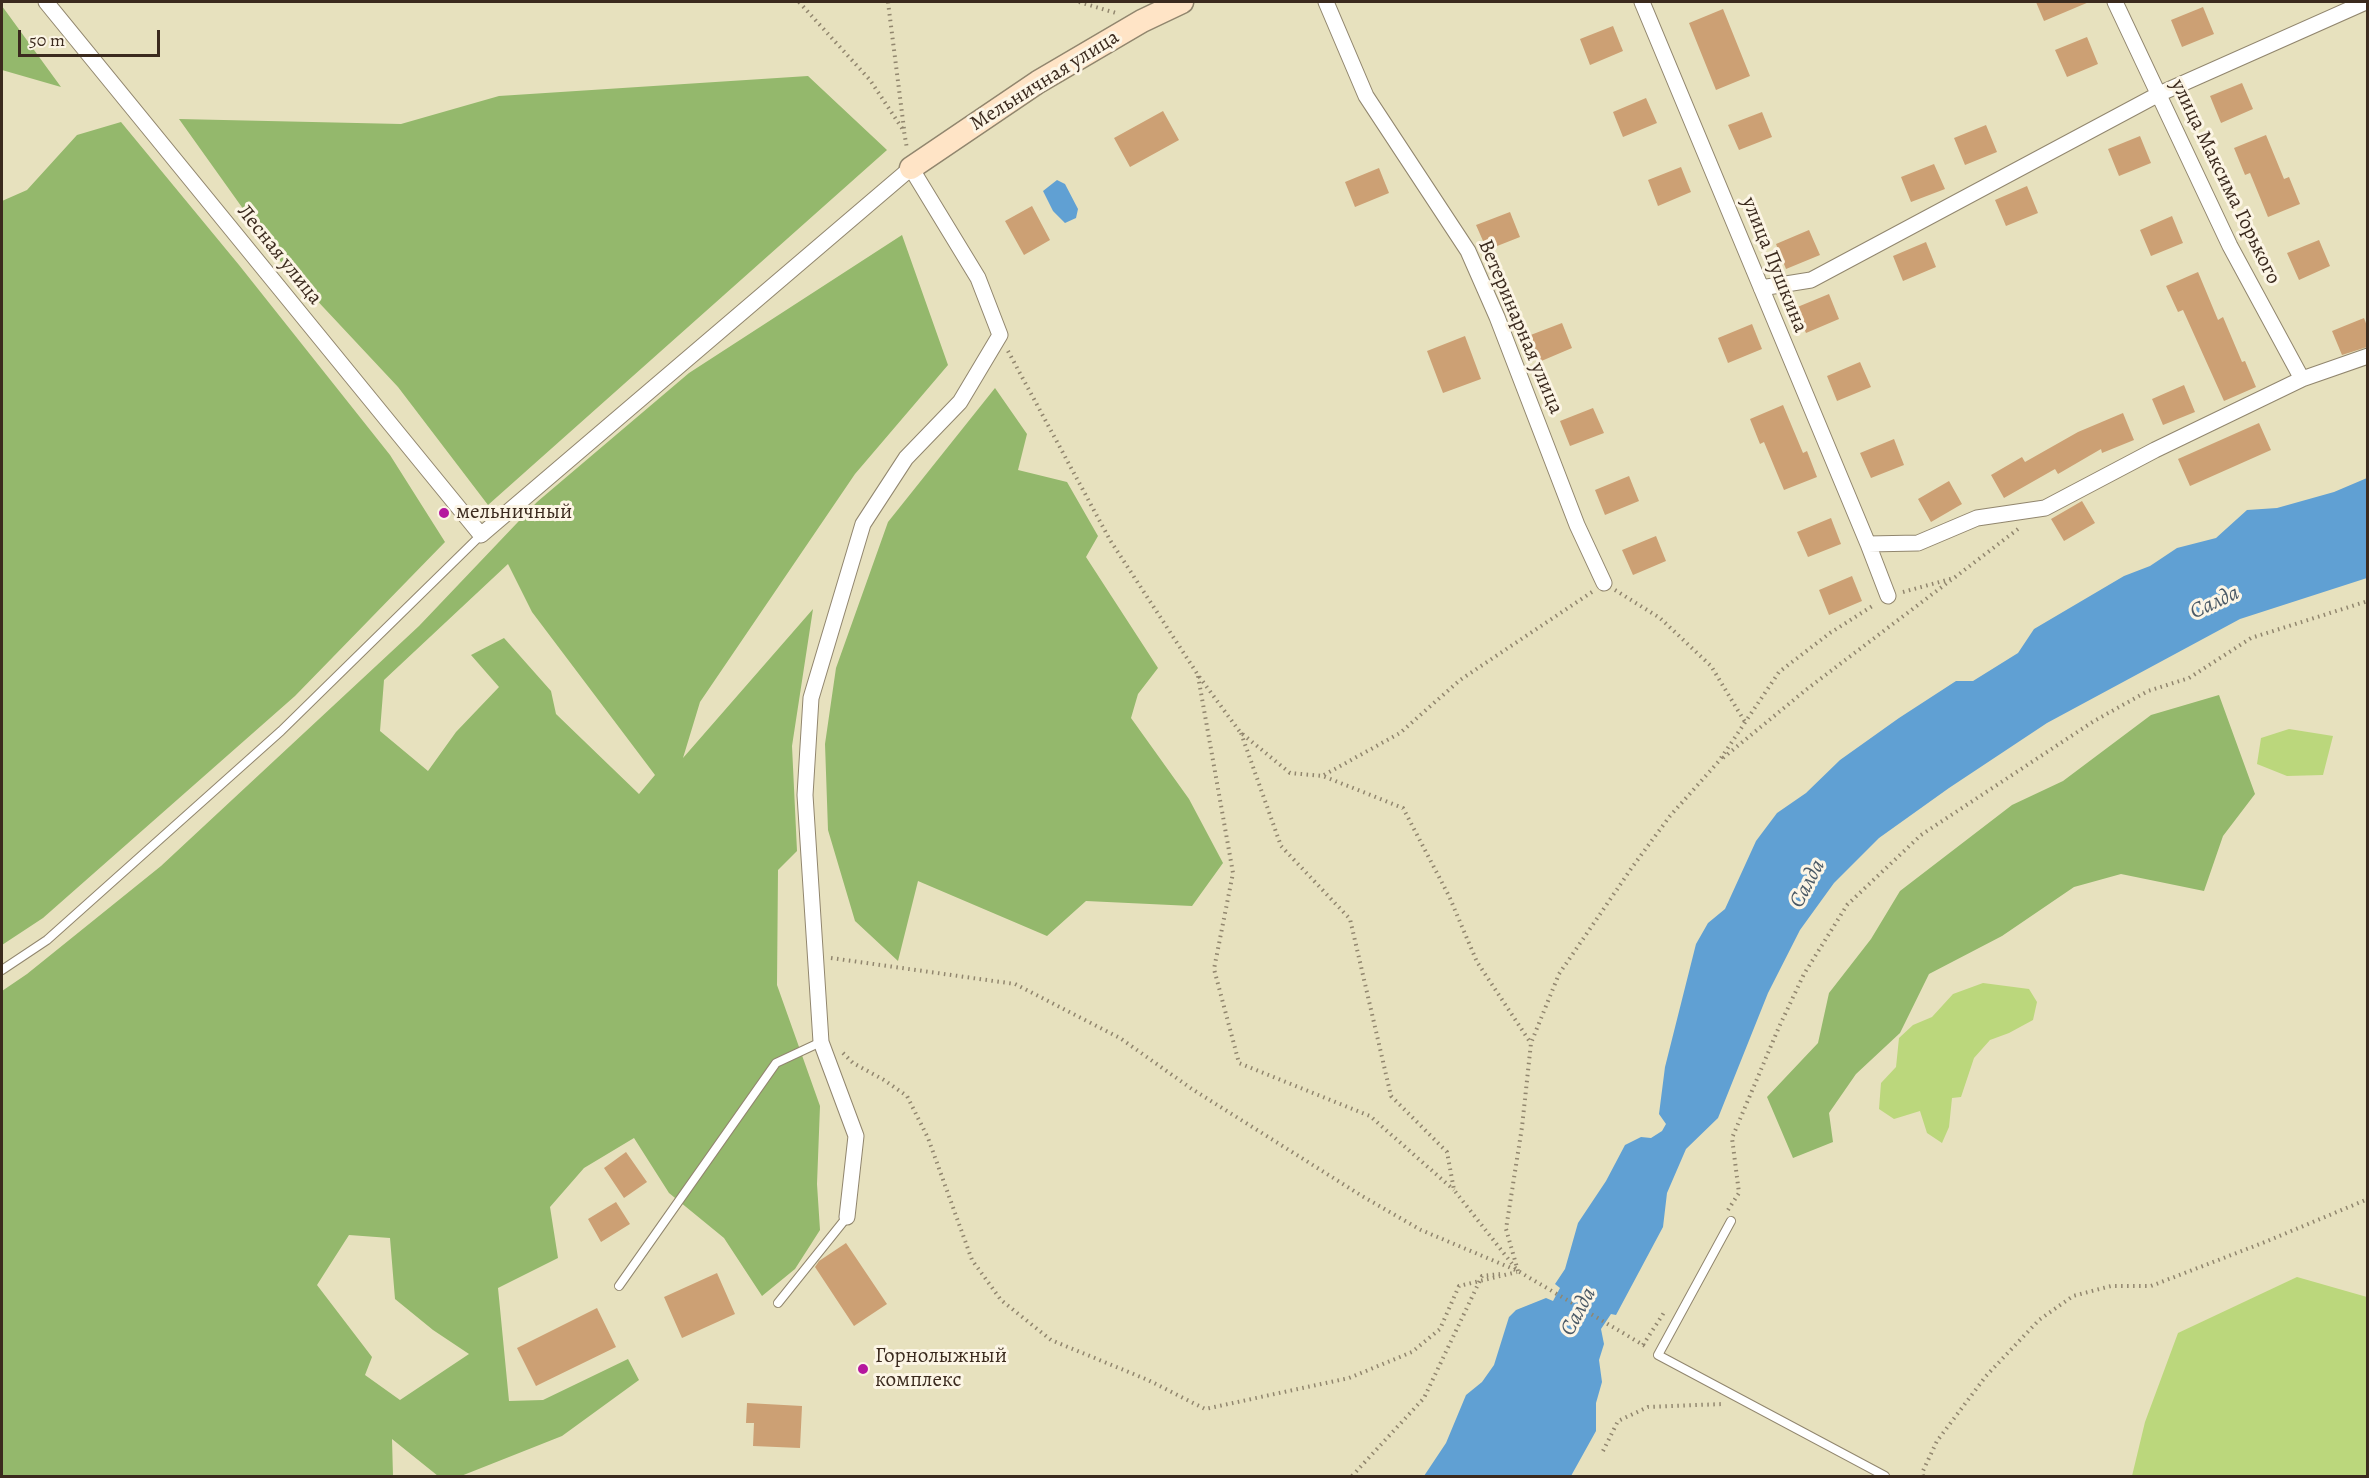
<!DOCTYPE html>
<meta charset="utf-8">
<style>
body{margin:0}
#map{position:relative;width:2369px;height:1478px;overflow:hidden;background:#e7e1be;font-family:Alegreya,serif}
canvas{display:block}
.frame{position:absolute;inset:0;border:3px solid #3b2a1e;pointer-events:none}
.scale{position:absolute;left:18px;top:30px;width:142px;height:27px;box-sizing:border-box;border:3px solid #3b2a1e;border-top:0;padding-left:8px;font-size:18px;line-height:21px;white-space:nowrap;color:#3b2a1e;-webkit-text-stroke:4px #fcf5e5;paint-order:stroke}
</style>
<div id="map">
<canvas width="2369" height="1478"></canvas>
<div class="frame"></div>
<div class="scale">50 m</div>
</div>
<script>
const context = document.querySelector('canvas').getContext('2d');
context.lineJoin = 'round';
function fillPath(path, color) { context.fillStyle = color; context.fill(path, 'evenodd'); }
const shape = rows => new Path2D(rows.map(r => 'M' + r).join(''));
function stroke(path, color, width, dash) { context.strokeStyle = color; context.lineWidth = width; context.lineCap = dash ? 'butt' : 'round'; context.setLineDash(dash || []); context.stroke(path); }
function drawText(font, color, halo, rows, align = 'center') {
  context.font = font + ' Alegreya,serif'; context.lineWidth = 6; context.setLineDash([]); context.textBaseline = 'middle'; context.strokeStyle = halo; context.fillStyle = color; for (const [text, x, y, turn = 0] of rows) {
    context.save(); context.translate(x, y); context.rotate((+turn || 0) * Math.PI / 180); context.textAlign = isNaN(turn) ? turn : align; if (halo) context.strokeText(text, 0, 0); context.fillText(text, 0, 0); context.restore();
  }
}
const green = shape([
 [2289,729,2333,736,2323,775,2287,776,2257,764,2261,738],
 [1983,983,2029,989,2037,1002,2033,1020,2009,1033,1990,1040,1974,1058,1961,1097,1952,1098,1949,1127,1942,1143,1927,1133,1920,1111,1894,1119,1879,1109,1881,1083,1896,1067,1899,1038,1913,1025,1932,1017,1953,994],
 [2297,1277,2367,1297,2367,1476,2132,1476,2145,1422,2178,1333]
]);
const forest = shape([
 [2,6,61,87,2,70],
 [808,76,887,150,488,505,398,387,281,262,179,119,401,124,499,96],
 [121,122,239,265,390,455,445,542,295,696,43,918,2,945,2,201,27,190,77,135],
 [902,235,948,365,855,474,700,702,683,758,813,609,792,746,797,851,778,870,777,985,820,1106,817,1184,820,1230,795,1269,762,1296,724,1238,669,1193,634,1138,584,1168,550,1207,558,1258,498,1288,509,1401,543,1400,628,1359,639,1380,562,1436,461,1476,438,1476,392,1439,393,1476,2,1476,2,991,27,974,161,866,419,626,537,502,689,373],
 [508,564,532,612,655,775,639,794,556,714,551,691,504,638,471,655,499,687,456,732,428,771,380,731,384,680],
 [349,1235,390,1238,395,1299,433,1330,469,1354,400,1400,365,1375,372,1357,317,1285],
 [995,388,1027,434,1018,470,1067,482,1098,536,1086,557,1158,668,1138,694,1131,718,1189,799,1223,863,1192,906,1086,901,1047,936,918,881,898,961,855,921,828,830,825,744,836,668,888,522],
 [2219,695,2255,794,2223,836,2204,891,2121,874,2074,887,2002,936,1929,974,1900,1033,1856,1074,1829,1113,1833,1142,1793,1158,1767,1097,1818,1043,1829,993,1871,939,1900,891,2012,805,2063,781,2151,715]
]);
const water = shape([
 [1057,180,1065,184,1078,209,1076,218,1065,223,1053,211,1043,191],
 [2367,478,2367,578,2240,619,2047,723,1949,788,1879,838,1834,883,1800,930,1768,993,1718,1118,1686,1149,1667,1193,1663,1227,1616,1315,1611,1314,1601,1329,1604,1344,1599,1360,1602,1382,1596,1403,1596,1431,1571,1476,1424,1476,1446,1443,1466,1395,1482,1382,1494,1365,1509,1317,1516,1310,1546,1298,1553,1301,1560,1288,1555,1284,1565,1269,1578,1223,1606,1181,1625,1145,1641,1137,1651,1138,1662,1131,1666,1124,1659,1114,1665,1067,1696,944,1708,923,1725,909,1756,841,1777,813,1806,793,1840,760,1899,718,1956,681,1973,681,2018,653,2034,629,2124,576,2150,566,2177,548,2216,538,2247,510,2277,508,2334,492]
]);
const building = shape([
 [2036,2,2089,2,2044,21],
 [2203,7,2214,34,2182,47,2171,20],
 [1723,9,1750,76,1716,90,1689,23],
 [1613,26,1623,51,1590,65,1580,39],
 [2087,37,2098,64,2067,77,2055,50],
 [2242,83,2253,109,2221,123,2210,96],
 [1646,98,1657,123,1623,137,1613,112],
 [1163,111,1179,140,1130,167,1114,138],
 [1762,112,1772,137,1739,150,1728,125],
 [1986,125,1997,152,1965,165,1954,138],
 [2266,135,2284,179,2289,177,2300,204,2268,217,2250,173,2245,175,2234,148],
 [2140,136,2151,163,2119,176,2108,149],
 [1934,164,1945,189,1911,202,1901,177],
 [1681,167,1691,192,1658,206,1648,180],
 [1379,168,1389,193,1355,207,1345,182],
 [2027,186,2038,213,2006,226,1995,200],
 [1032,206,1050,240,1024,255,1005,221],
 [1510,212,1520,237,1487,250,1476,225],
 [2172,216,2183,243,2151,256,2140,230],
 [1809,230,1820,255,1786,269,1776,244],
 [2319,240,2330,266,2299,280,2287,253],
 [1926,242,1936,267,1903,281,1893,256],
 [2198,272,2218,320,2223,317,2242,362,2245,361,2256,387,2224,401,2183,310,2178,312,2166,286],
 [1829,294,1839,319,1806,333,1795,308],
 [2364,318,2367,326,2367,347,2342,355,2332,331],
 [1562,323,1572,348,1539,362,1528,336],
 [1752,324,1762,349,1728,363,1718,338],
 [1465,336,1481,379,1443,393,1427,351],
 [1860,362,1871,387,1837,401,1827,376],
 [2184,385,2195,412,2163,425,2152,399],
 [1783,405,1803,453,1807,451,1817,477,1784,490,1764,442,1760,444,1750,419],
 [1593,408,1604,433,1570,446,1560,421],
 [2123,413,2134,440,2102,453,2101,449,2058,474,2055,469,2004,498,1991,475,2022,457,2025,462,2078,432],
 [2259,423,2271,450,2190,486,2178,459],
 [1894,439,1904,465,1871,478,1860,453],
 [1629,476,1639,501,1605,515,1595,490],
 [1949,481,1962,504,1931,522,1918,499],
 [2082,501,2095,523,2064,541,2051,519],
 [1831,518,1841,544,1808,557,1797,532],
 [1656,536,1666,561,1633,575,1622,550],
 [1852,576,1862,601,1829,615,1819,590],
 [626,1152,647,1182,624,1198,604,1168],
 [616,1202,630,1224,601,1242,588,1219],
 [846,1243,887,1304,854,1326,815,1267,819,1261],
 [717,1273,735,1314,682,1338,664,1297],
 [597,1308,616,1347,536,1386,517,1348],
 [747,1403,802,1406,800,1448,753,1446,754,1423,746,1423]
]);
const path = shape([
 [799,2,870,80,904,131,907,149],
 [888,2,904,129],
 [1079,2,1116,13],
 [1008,351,1110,540,1198,675,1240,732,1290,773,1323,776,1403,808,1449,896,1477,962,1530,1042],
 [1615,590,1660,618,1711,666,1745,722],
 [1903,592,1954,578,2018,529],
 [1198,676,1233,873,1214,969,1239,1063,1370,1116,1454,1190],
 [1241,733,1281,846,1350,919,1391,1096,1447,1152,1454,1190,1517,1270],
 [1723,758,1807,689,1951,580],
 [1324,775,1400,733,1460,680,1592,592],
 [831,958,1015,984,1120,1038,1192,1089,1362,1196,1421,1230,1518,1271,1645,1346],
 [843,1053,853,1063,884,1080,907,1096,928,1138,972,1260,1001,1300,1051,1340,1148,1380,1205,1409,1349,1378,1412,1352,1440,1329,1459,1286,1517,1272],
 [1728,1210,1739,1193,1732,1138,1779,1027,1804,974,1847,905,1921,835,2094,721,2148,691,2189,678,2251,638,2368,601],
 [1518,1271,1506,1229,1522,1127,1531,1043,1559,974,1633,866,1670,816,1719,761,1779,672,1830,633,1874,605],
 [1643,1345,1665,1311],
 [1603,1451,1618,1421,1648,1407,1723,1404],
 [1352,1476,1424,1398,1482,1276,1500,1274],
 [1923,1476,1922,1473,1937,1441,1986,1376,2039,1320,2073,1296,2111,1286,2151,1286,2265,1242,2368,1199]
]);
const lane = shape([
 [2,970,47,940,281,731,481,535],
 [1731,1221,1658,1355,1885,1476],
 [619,1286,776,1063,821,1042],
 [778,1303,847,1217]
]);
const street = shape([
 [46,2,481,535,911,168,978,278,1000,335,960,402,906,458,863,524,811,698,805,795,821,1042,856,1136,847,1217],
 [1326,2,1366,96,1468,251,1497,317,1577,525,1604,583],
 [1642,2,1868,544],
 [2115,2,2230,246,2302,379],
 [1761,288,1811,280,2159,94,2366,2],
 [1888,596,1868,544,1918,543,1977,518,2045,508,2155,450,2302,379,2368,356]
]);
const secondary = shape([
 [911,168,1038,82,1142,21,1182,2]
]);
const markers = [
 [444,513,6,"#b5179e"],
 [863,1369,6,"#b5179e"]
];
const streetNames = [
 ["Мельничная улица",1045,81,-32],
 ["улица Максима Горького",2225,182,64],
 ["Лесная улица",279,255,51],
 ["улица Пушкина",1774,265,68],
 ["Ветеринарная улица",1520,327,67]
];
const poiNames = [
 ["мельничный",456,513],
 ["Горнолыжный",875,1357],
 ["комплекс",875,1381]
];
const waterNames = [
 ["Салда",2215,603,-25],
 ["Салда",1808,884,-62],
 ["Салда",1579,1312,-62]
];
fillPath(green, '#bbd77c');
fillPath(forest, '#94b86c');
fillPath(water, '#60a0d3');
fillPath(building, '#cca074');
stroke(lane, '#91866e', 10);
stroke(street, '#91866e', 17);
stroke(secondary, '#91866e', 25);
stroke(path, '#91866e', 4, [1.5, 4.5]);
stroke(lane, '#fff', 8);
stroke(street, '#fff', 15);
stroke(secondary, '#ffe4c6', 22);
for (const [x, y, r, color] of markers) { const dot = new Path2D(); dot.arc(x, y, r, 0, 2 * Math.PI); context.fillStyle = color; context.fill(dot); stroke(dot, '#fcf5e5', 2); }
drawText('21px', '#3b2a1e', '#fcf5e5', streetNames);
drawText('21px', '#3b2a1e', '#fcf5e5', poiNames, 'left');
drawText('italic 22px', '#4a5966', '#fcf5e5', waterNames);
</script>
